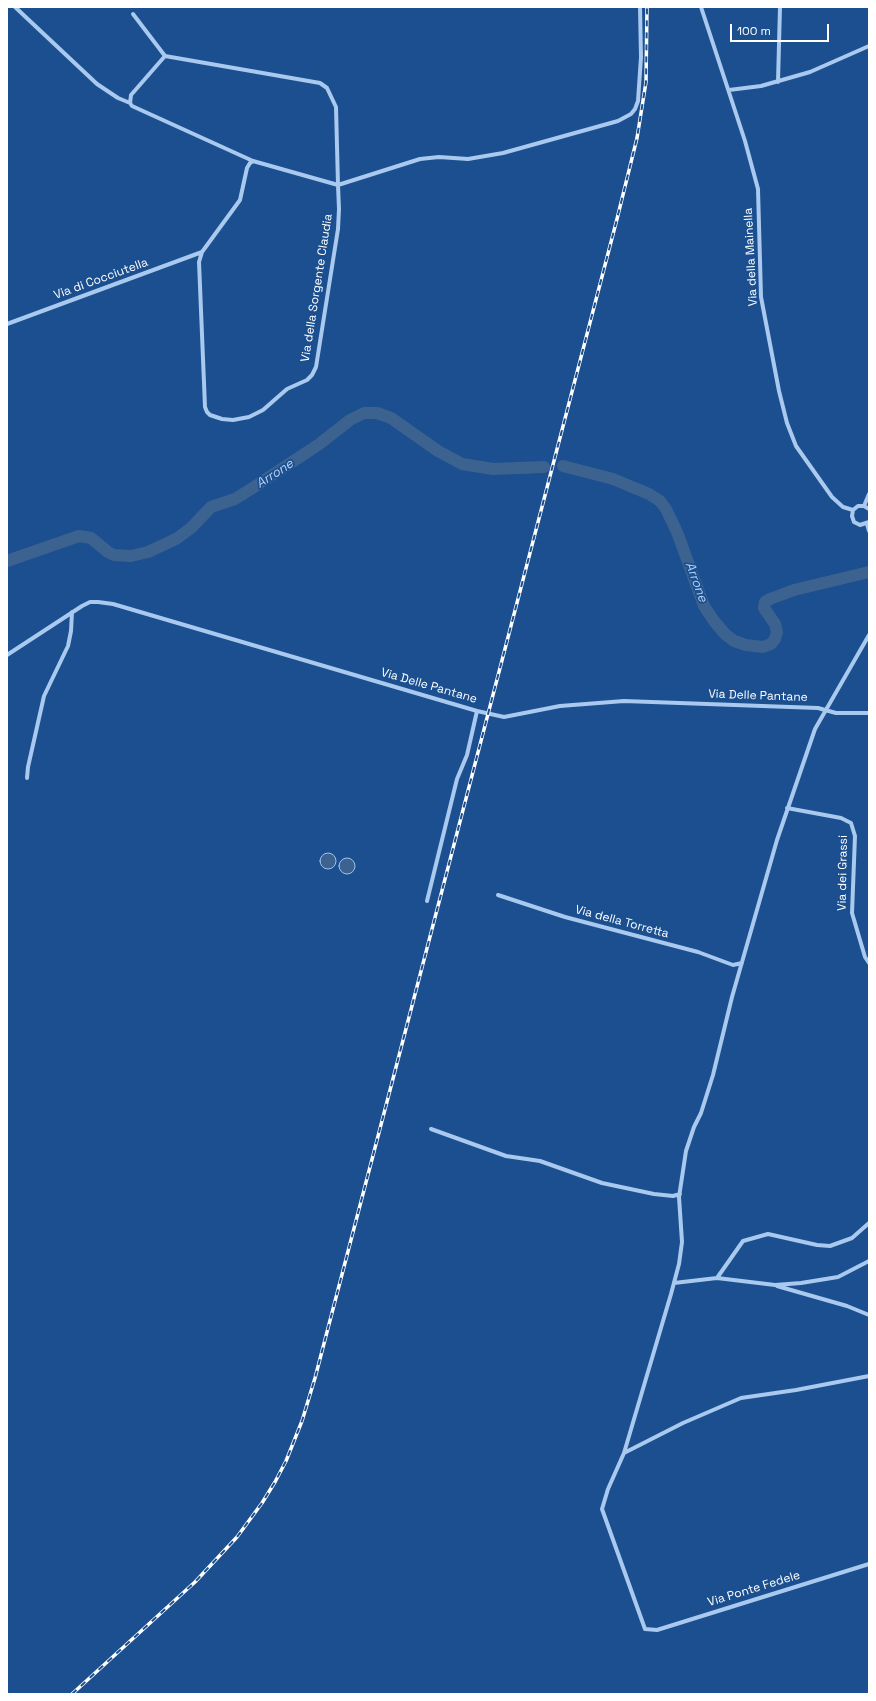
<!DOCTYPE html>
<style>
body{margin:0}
#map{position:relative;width:876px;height:1701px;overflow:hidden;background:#1b4f8f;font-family:"Space Grotesk",sans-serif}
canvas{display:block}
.frame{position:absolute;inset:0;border:8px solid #fff;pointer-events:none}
.scale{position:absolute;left:730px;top:24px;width:99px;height:18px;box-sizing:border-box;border:2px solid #fff;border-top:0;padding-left:5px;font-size:12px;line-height:14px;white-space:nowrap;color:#fff;-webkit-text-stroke:3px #1b4f8f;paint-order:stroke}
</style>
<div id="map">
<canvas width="876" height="1701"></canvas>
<div class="frame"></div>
<div class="scale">100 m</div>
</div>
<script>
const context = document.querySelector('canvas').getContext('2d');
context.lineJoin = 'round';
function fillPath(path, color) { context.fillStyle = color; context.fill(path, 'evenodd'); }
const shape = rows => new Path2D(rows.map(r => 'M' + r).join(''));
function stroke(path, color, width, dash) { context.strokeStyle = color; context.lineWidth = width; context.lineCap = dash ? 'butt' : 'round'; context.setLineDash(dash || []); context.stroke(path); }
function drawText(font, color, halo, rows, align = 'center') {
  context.font = font + ' "Space Grotesk",sans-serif'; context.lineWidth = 3.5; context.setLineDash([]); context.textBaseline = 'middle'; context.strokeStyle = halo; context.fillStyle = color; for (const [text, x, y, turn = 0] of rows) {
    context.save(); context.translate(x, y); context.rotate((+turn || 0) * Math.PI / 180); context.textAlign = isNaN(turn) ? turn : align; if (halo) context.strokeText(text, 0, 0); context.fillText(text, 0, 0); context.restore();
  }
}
const water = shape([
 '320 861a8 8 0 1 1 16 0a8 8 0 1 1-16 0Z',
 '339 866a8 8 0 1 1 16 0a8 8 0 1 1-16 0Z'
]);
const river = shape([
 [563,466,613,479,649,494,660,501,666,509,677,532,704,606,714,621,725,634,734,641,746,645,763,647,771,644,775,639,777,632,775,624,764,608,765,602,770,599,794,590,869,572],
 [7,561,79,536,91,538,108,552,114,555,131,556,148,552,176,539,191,528,211,507,235,499,251,489,318,445,350,420,364,413,377,413,391,418,438,451,462,464,493,469,544,467]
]);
const minor = shape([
 [15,7,97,84,118,98,130,103],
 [701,7,745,141,758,189,761,297,779,391,787,423,796,446,832,497,843,507,853,510],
 [133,14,165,56,320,83,327,88,336,107,338,185,339,209,338,229,316,367,312,375,307,380,287,389,263,410,249,417,233,420,222,419,210,415,207,412,205,407,199,262,202,252,240,200,247,168,250,163,253,161,338,185,420,159,439,157,468,159,503,153,618,121,631,114,635,109,638,101,641,57,640,7],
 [165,56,131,95,130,103,132,106,253,161],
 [778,82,780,7],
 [729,90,761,86,810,72,869,46],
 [7,324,202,252],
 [864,506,869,494],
 [869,509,864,506,858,506,853,510,852,516,854,522,860,525,869,522],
 [867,524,869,531],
 [869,635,815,729,777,840,732,997,713,1075,701,1113,694,1127,686,1151,679,1197,682,1242,679,1264,671,1294,624,1453,608,1489,602,1509,645,1629,657,1630,869,1564],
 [7,655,82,606,90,602,98,602,113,604,477,711,504,717,560,706,624,701,818,708,836,713,869,713],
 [27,778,28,767,44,696,68,646,71,631,72,612],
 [787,808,841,818,851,823,855,836,852,913,865,957,869,963],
 [498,895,565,917,698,952,733,965,742,963],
 [427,901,457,779,467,755,477,711],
 [431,1129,506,1156,540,1161,602,1183,654,1194,673,1196,680,1194],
 [717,1278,743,1241,768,1234,817,1245,830,1246,852,1238,869,1223],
 [674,1283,717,1278,775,1285,801,1283,838,1277,869,1261],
 [777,1286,847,1306,869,1315],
 [624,1453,683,1423,741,1398,796,1390,869,1376]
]);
const rail = shape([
 [72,1694,195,1582,237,1537,262,1503,275,1482,286,1461,302,1421,315,1378,617,219,637,138,646,82,647,7]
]);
const streetNames = [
 ["Via della Mainella",751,257,-93],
 ["Via di Cocciutella",101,279,-20],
 ["Via della Sorgente Claudia",317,288,-81],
 ["Via Delle Pantane",429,686,16],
 ["Via Delle Pantane",758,696,2],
 ["Via dei Grassi",843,873,-89],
 ["Via della Torretta",622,922,15],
 ["Via Ponte Fedele",754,1589,-17]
];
const waterNames = [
 ["Arrone",275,474,-33],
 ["Arrone",696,582,70]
];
fillPath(water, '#3c6290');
stroke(water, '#9cc4f0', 1);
stroke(river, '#3c6290', 12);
stroke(minor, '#a9c9ee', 4);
stroke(rail, '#fff', 3.5);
stroke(rail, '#1b4f8f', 2, [6]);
drawText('12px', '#fff', '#1b4f8f', streetNames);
drawText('italic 13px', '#b5d3f5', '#1b4f8f', waterNames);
</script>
